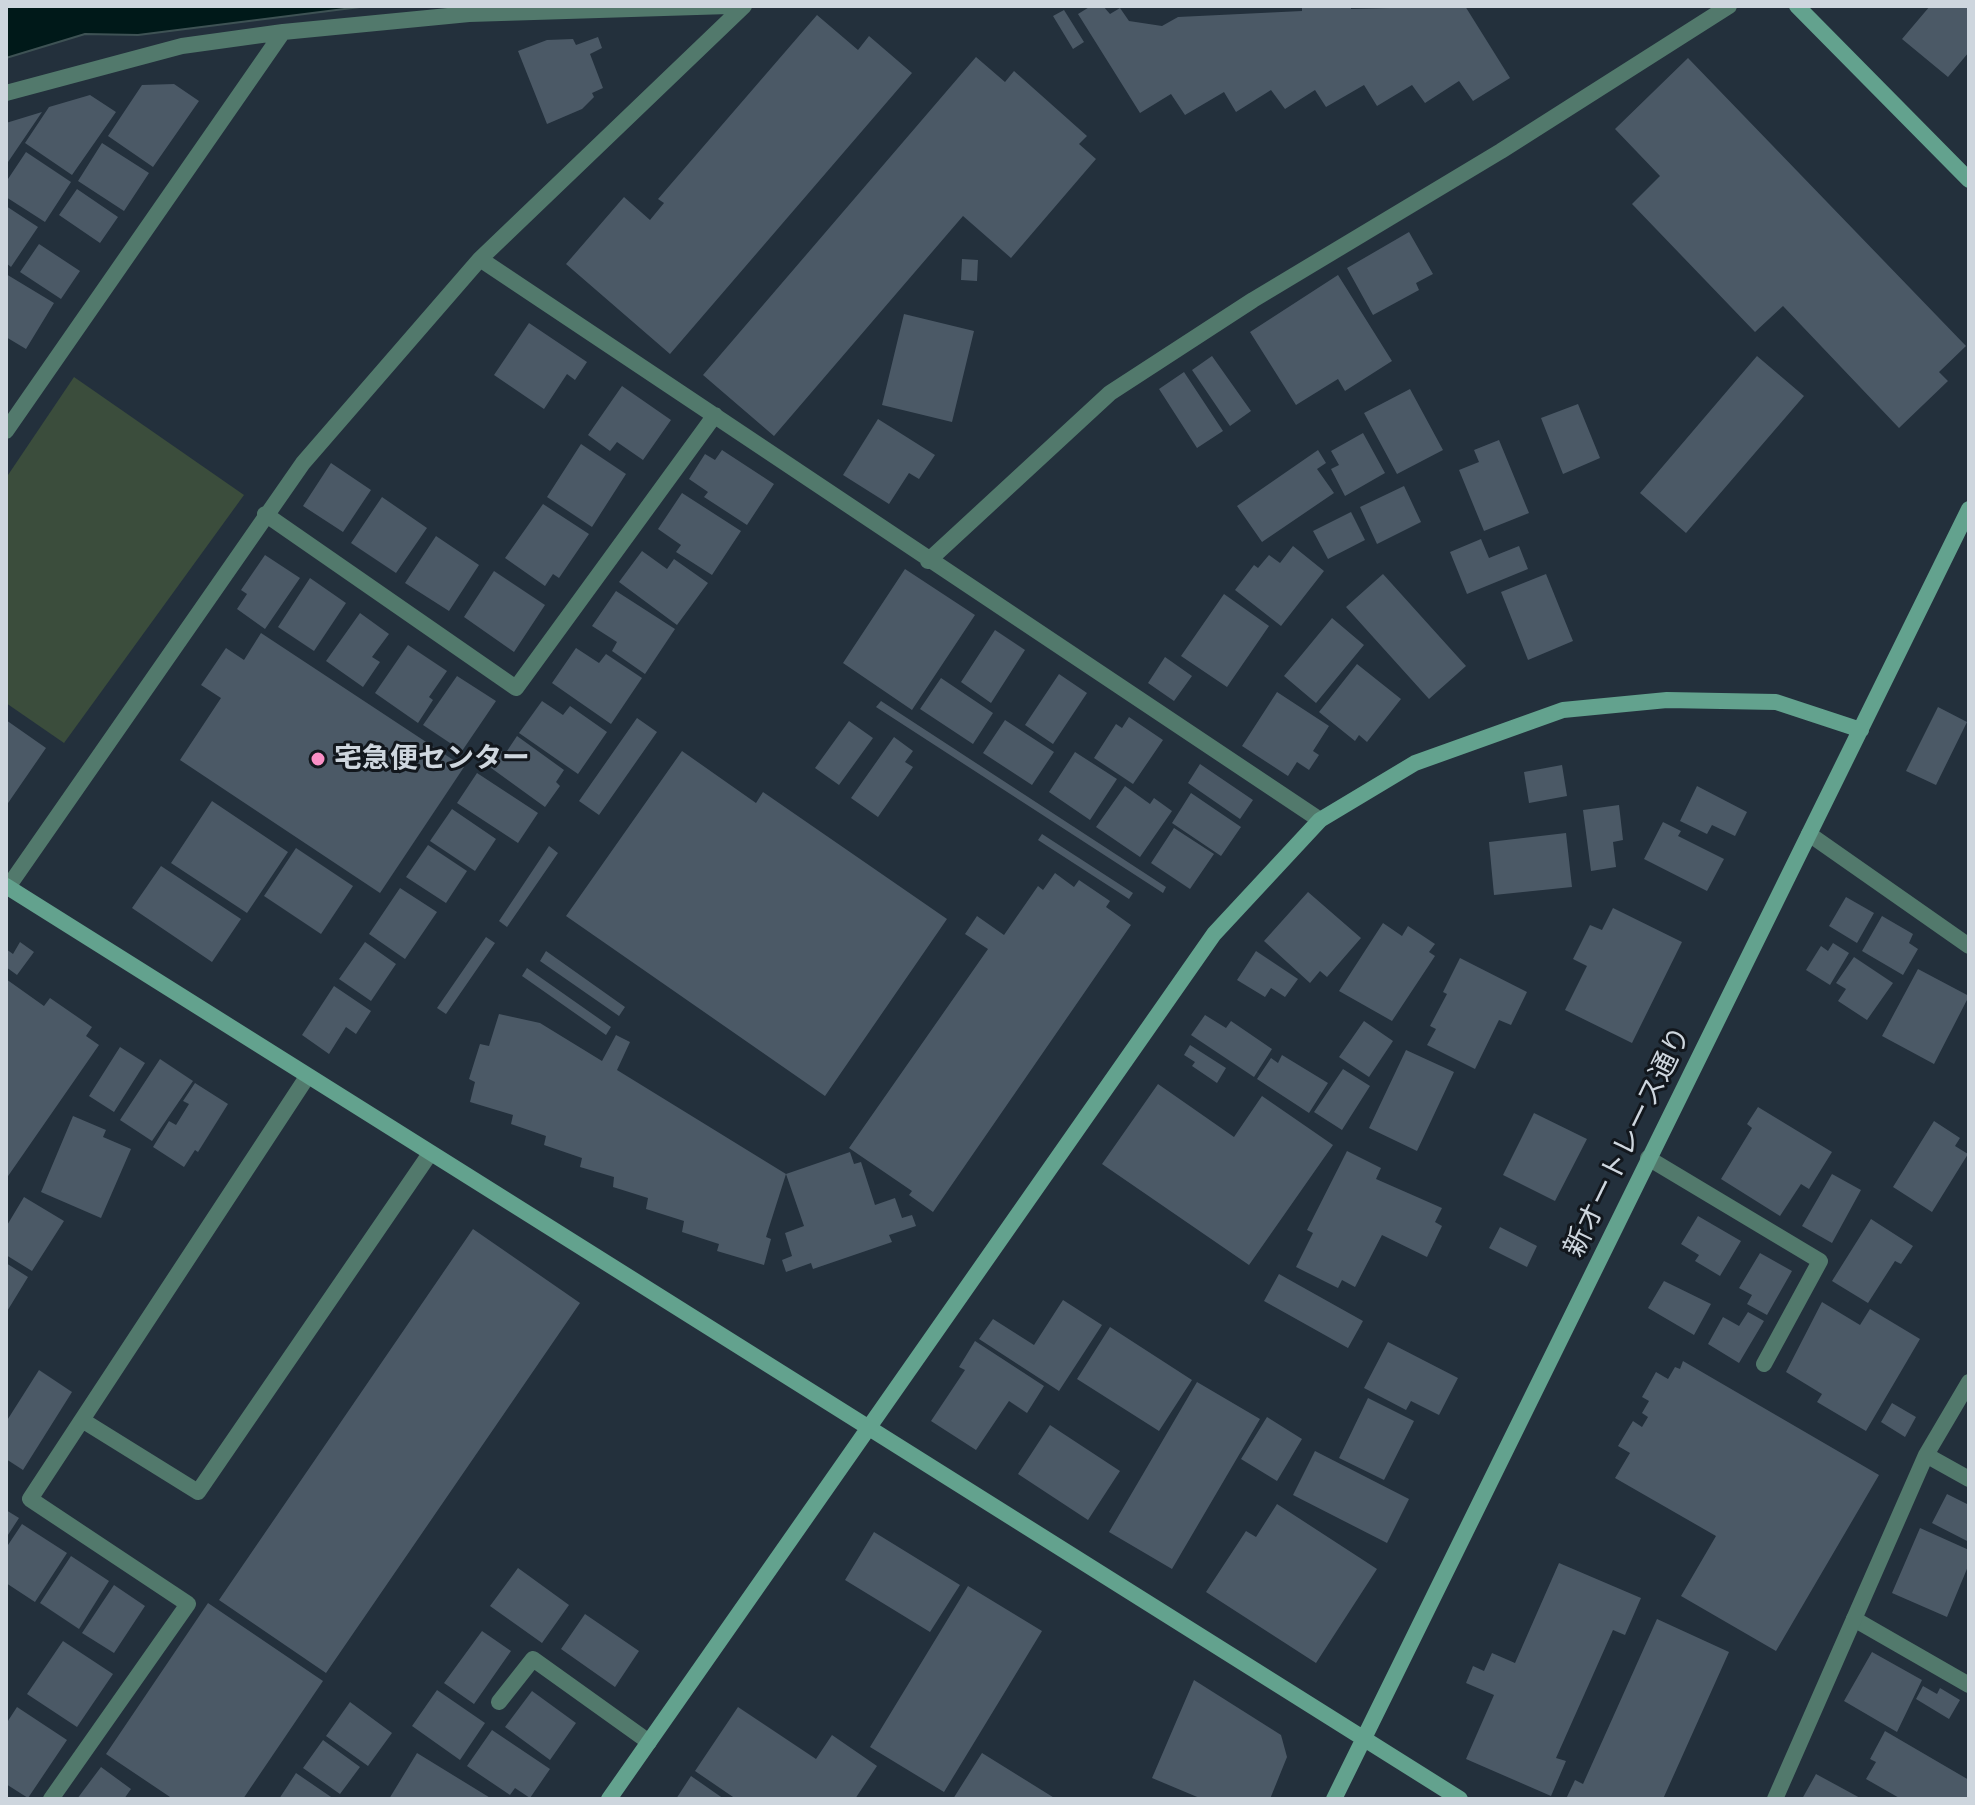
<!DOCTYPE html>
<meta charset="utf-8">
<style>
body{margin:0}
#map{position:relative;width:1975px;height:1805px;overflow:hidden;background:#23303c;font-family:Literata,serif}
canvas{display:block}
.frame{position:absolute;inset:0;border:8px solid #ced6de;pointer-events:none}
</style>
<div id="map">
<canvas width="1975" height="1805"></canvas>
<div class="frame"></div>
</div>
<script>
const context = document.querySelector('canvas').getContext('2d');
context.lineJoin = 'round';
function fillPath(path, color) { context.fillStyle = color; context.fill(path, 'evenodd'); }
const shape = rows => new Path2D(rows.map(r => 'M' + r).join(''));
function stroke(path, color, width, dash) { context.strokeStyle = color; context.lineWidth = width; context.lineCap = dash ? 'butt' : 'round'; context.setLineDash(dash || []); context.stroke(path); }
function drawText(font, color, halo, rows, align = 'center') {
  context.font = font + ' Literata,"Noto Sans JP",serif'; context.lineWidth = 6; context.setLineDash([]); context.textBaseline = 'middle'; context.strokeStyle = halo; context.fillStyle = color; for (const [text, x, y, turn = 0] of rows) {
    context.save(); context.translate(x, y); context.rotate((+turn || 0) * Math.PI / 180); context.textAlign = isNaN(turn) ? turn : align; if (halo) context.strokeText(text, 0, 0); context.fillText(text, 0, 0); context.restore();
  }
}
const green = shape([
 [74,377,244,495,64,743,6,703,6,478]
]);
const water = shape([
 [6,6,368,6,138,35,85,34,6,58,6,6]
]);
const building = shape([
 [1091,6,1103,6,1110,14,1120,8,1129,21,1162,26,1178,17,1302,11,1302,6,1351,6,1351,9,1465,6,1510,78,1473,101,1459,81,1425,103,1412,85,1377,106,1364,85,1326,107,1315,90,1285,109,1271,90,1236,112,1224,92,1185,115,1171,94,1140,113,1078,14],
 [1930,6,1969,6,1969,52,1948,77,1902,39],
 [1064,10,1084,42,1073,49,1053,16],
 [817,15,858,50,869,36,912,73,670,354,566,264,624,197,650,220,664,203,658,199],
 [598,37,602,48,590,54,603,88,592,93,594,97,582,109,547,124,518,51,547,40,573,39,576,45],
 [976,57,1005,82,1014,71,1087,136,1079,144,1096,159,1011,258,963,216,774,436,703,375],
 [1688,58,1966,346,1939,372,1948,381,1899,428,1783,306,1755,332,1632,204,1660,176,1615,129],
 [174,84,199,101,153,167,108,136,142,85],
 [90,95,116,112,72,175,25,143,49,107],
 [42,112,6,165,6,123],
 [102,143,149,173,124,211,78,181],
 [26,152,71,182,45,222,6,197,6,182],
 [77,189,118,217,100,243,59,215],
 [6,206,38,227,11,267,6,263],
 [1409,232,1433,274,1416,283,1419,290,1373,315,1347,268],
 [39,244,80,271,61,299,20,272],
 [962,259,978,260,977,281,961,280],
 [6,274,54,303,26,349,6,337],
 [1338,275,1392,361,1345,391,1338,379,1296,405,1250,332],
 [904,314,974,331,952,422,882,405],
 [529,323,587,362,575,380,567,374,544,409,494,375],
 [1212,356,1251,411,1230,426,1192,370],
 [1757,356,1804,396,1686,533,1640,493],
 [1184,372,1223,431,1197,448,1159,389],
 [622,386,671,420,643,460,617,442,610,451,588,435],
 [1410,389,1443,450,1397,474,1364,413],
 [1578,404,1600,458,1563,474,1541,418],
 [878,419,935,455,919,479,909,473,889,504,843,475],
 [1363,433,1385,473,1345,496,1331,469,1339,465,1331,451],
 [1499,440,1529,513,1484,531,1459,470,1479,462,1474,450],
 [581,444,626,474,592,527,547,497],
 [722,450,774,484,747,525,704,497,708,492,689,479,705,454,715,460],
 [1318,450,1326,463,1317,469,1334,493,1262,542,1237,506],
 [331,463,371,490,343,532,303,506],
 [1404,486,1421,522,1377,544,1360,507],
 [682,493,741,531,712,575,676,552,681,545,658,529],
 [382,497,427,528,396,573,351,543],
 [543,504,589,534,559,578,553,574,545,586,505,558],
 [1351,512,1365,540,1328,559,1313,531],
 [436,536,479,565,449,611,405,583],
 [1481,539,1489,558,1519,546,1528,569,1467,594,1450,552],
 [1293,546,1324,571,1281,626,1235,590,1254,565,1258,568,1269,555,1280,563],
 [642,551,667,569,674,559,708,583,677,625,619,582],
 [265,555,300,578,265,629,237,609,247,594,241,590],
 [905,569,975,615,912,710,843,663],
 [494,571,545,605,514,652,464,617],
 [1383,574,1466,666,1429,699,1346,607],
 [1546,574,1573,641,1528,660,1501,592],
 [310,578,346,603,314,651,278,627],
 [616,591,675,629,645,674,612,651,617,642,592,626],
 [1224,594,1269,626,1227,687,1181,656],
 [360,613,389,634,372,657,380,662,363,687,326,661],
 [1332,618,1364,645,1316,703,1284,676],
 [995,630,1025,650,991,703,961,682],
 [261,633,464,767,380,893,180,760,221,698,201,685,226,648,244,660],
 [408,645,447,671,429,697,433,700,418,723,375,693],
 [576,648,599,663,606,654,642,678,611,724,552,683],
 [1165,657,1192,676,1174,701,1148,683],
 [1357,664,1401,699,1367,742,1359,735,1355,741,1319,712],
 [1059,674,1087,693,1053,744,1025,725],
 [457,676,496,701,462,751,423,725],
 [941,678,993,713,973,744,920,709],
 [1277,692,1329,726,1313,751,1319,755,1309,770,1297,762,1288,776,1242,746],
 [542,701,563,715,570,706,607,732,578,774,519,733],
 [881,701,1166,887,1163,893,876,707],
 [1938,707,1967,722,1936,785,1906,771],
 [1129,717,1163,740,1133,784,1094,758,1116,724,1122,728],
 [637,718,657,732,599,815,579,801],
 [6,720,46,748,6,806],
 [1005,720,1054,752,1032,785,983,753],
 [849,721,873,738,839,785,815,768],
 [517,736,564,770,556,782,560,786,545,807,487,765,498,748,505,754],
 [894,737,913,751,905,762,913,767,878,817,851,798],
 [682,751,756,803,763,792,947,919,825,1096,566,916],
 [1075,752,1117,779,1090,820,1049,792],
 [1200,764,1253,800,1240,819,1188,783],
 [1562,765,1567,796,1529,803,1524,772],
 [477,773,538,813,518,843,457,803],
 [1125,786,1150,804,1154,798,1172,811,1140,857,1096,827],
 [1697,786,1747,812,1735,836,1712,825,1707,834,1680,821],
 [1191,793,1241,827,1221,856,1172,823],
 [212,801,288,852,247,913,171,863],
 [1619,805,1623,840,1613,842,1616,867,1591,871,1583,810],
 [452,809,496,839,475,871,430,841],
 [1663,822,1681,831,1678,836,1724,859,1707,891,1644,859],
 [1174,828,1214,854,1190,889,1151,863],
 [1566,833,1572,887,1494,895,1489,842],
 [1042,834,1133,893,1129,899,1038,840],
 [428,845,467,871,446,903,406,877],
 [549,846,558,853,507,927,499,921],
 [296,848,353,886,321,934,264,896],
 [161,866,241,919,212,962,132,908],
 [1055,873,1074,887,1079,880,1110,901,1106,907,1131,925,933,1212,909,1195,912,1191,849,1148,988,949,965,934,977,916,1004,935,1038,886,1043,890],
 [400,888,437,912,405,959,369,934],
 [1308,892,1361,938,1327,977,1320,971,1310,983,1264,941],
 [1846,897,1874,913,1857,943,1829,926],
 [1613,908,1682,942,1632,1043,1565,1010,1587,966,1573,959,1590,925,1602,930],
 [1882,916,1913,934,1909,943,1918,949,1903,975,1862,951],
 [1383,923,1402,936,1408,926,1435,944,1429,952,1435,956,1392,1021,1339,991],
 [486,937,495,943,446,1014,437,1008],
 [20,942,34,952,17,975,6,967,6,949,13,954],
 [365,942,396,964,371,1001,339,979],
 [1833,943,1849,953,1830,985,1806,970,1821,946,1828,951],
 [546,951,625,1007,619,1016,540,961],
 [1256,951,1298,979,1285,997,1271,988,1265,997,1237,980],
 [1854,957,1893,983,1867,1020,1838,1001,1846,989,1836,983],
 [1460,958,1527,992,1511,1025,1499,1020,1475,1069,1427,1045,1436,1029,1430,1026,1447,994,1443,992],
 [527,968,611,1027,606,1035,522,976],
 [1918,969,1969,996,1934,1064,1882,1036],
 [6,979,44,1006,50,998,92,1027,86,1036,99,1045,6,1179],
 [334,986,371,1011,356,1034,346,1027,329,1054,302,1035],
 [499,1014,540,1023,602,1061,616,1035,630,1042,617,1070,786,1174,850,1152,854,1164,861,1162,875,1205,895,1198,902,1218,912,1215,916,1226,889,1235,892,1242,813,1269,811,1263,786,1272,782,1260,792,1256,785,1233,804,1226,786,1174,766,1237,771,1239,764,1265,717,1251,719,1244,682,1232,684,1221,646,1209,648,1198,613,1187,614,1177,580,1167,582,1158,544,1145,546,1136,511,1124,513,1115,470,1102,475,1082,469,1079,480,1044,489,1046],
 [1205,1015,1226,1028,1231,1021,1272,1049,1254,1077,1191,1035],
 [1364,1021,1393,1041,1369,1077,1339,1057],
 [1190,1045,1226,1068,1217,1083,1192,1066,1195,1062,1184,1055],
 [120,1047,145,1063,114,1112,89,1096],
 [1406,1050,1454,1072,1417,1151,1369,1128],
 [1282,1055,1328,1083,1309,1113,1257,1079,1271,1058,1278,1063],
 [160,1059,193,1081,152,1141,120,1120],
 [1343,1069,1370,1086,1342,1130,1314,1112],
 [195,1083,228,1104,198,1152,195,1150,184,1167,153,1147,169,1121,176,1125,189,1104,183,1101],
 [1158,1084,1234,1137,1262,1096,1333,1145,1249,1265,1102,1164],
 [1758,1107,1832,1152,1809,1189,1801,1184,1780,1216,1721,1179,1752,1128,1747,1124],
 [1534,1113,1587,1139,1555,1201,1503,1175],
 [73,1116,106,1130,103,1137,131,1149,101,1218,41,1192],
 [1934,1121,1960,1138,1955,1146,1968,1154,1932,1212,1893,1187],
 [1347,1151,1381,1168,1376,1179,1442,1208,1435,1222,1442,1226,1427,1257,1382,1235,1355,1287,1342,1280,1338,1288,1296,1267,1313,1233,1307,1230],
 [1832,1174,1861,1190,1832,1243,1802,1226],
 [24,1197,64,1221,32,1271,6,1255,6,1227],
 [1698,1216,1741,1241,1720,1276,1695,1261,1699,1255,1681,1244],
 [1871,1219,1913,1246,1901,1264,1895,1261,1868,1303,1832,1281],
 [1500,1227,1537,1246,1527,1267,1489,1248],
 [473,1229,580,1303,326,1673,219,1600],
 [1760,1253,1792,1271,1767,1315,1747,1304,1752,1295,1739,1288],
 [6,1263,28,1277,6,1313],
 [1279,1274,1363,1321,1348,1348,1264,1301],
 [1664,1281,1711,1304,1694,1335,1648,1308],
 [1063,1300,1102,1325,1059,1391,979,1339,993,1319,1034,1345],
 [1822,1302,1860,1325,1870,1309,1920,1339,1866,1431,1817,1402,1822,1394,1786,1372],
 [1748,1312,1764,1321,1739,1363,1708,1344,1723,1317,1739,1326],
 [1110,1327,1192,1380,1159,1431,1077,1379],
 [975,1341,1044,1386,1027,1413,1009,1401,976,1450,931,1421,965,1370,959,1367],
 [1388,1342,1458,1378,1439,1415,1411,1401,1406,1410,1364,1388],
 [1683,1361,1879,1475,1776,1651,1681,1596,1716,1536,1615,1478,1630,1453,1618,1446,1633,1421,1642,1427,1648,1417,1642,1413,1649,1401,1642,1397,1656,1372,1668,1379,1675,1367,1680,1369],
 [39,1370,72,1392,23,1470,6,1459,6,1422],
 [1197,1382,1260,1419,1172,1569,1109,1532],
 [1368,1398,1414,1421,1384,1480,1339,1458],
 [1892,1403,1916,1417,1905,1437,1881,1422],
 [1267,1417,1302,1439,1277,1481,1241,1459],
 [1050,1425,1120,1471,1088,1520,1018,1474],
 [1315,1451,1409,1499,1387,1543,1293,1495],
 [1947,1494,1969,1505,1969,1542,1932,1523],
 [1277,1504,1377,1569,1316,1663,1206,1592,1246,1531,1256,1537],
 [6,1510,19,1518,6,1538],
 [22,1524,67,1553,35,1602,6,1583,6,1548],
 [1920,1528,1969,1550,1969,1564,1947,1617,1892,1593],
 [874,1532,960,1585,930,1632,845,1580],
 [71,1556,109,1581,79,1629,40,1603],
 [1559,1563,1641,1598,1625,1635,1613,1630,1556,1758,1566,1761,1551,1796,1466,1759,1494,1695,1466,1683,1473,1666,1484,1671,1492,1653,1515,1663],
 [518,1568,569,1605,542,1643,490,1606],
 [114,1585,145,1606,114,1653,82,1633],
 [968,1586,1042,1631,944,1792,870,1747],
 [208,1603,323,1681,243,1799,173,1799,106,1754],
 [585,1614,639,1651,615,1687,561,1649],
 [1657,1619,1729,1652,1663,1799,1566,1799,1575,1780,1583,1784],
 [482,1631,511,1651,474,1704,444,1683],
 [63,1641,113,1674,77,1727,27,1694],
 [1872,1652,1922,1680,1897,1732,1844,1701],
 [1194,1680,1281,1735,1287,1757,1270,1799,1202,1799,1152,1778],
 [1923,1686,1937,1694,1940,1688,1960,1700,1949,1719,1916,1699],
 [437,1690,485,1723,460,1760,412,1726],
 [532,1691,576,1723,550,1760,505,1727],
 [350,1702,392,1733,368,1766,326,1736],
 [17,1707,67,1740,28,1798,6,1784,6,1724],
 [738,1707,816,1759,832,1735,877,1766,855,1799,736,1799,695,1771],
 [492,1730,550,1769,530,1798,515,1788,510,1795,467,1766],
 [1885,1731,1969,1780,1969,1799,1901,1799,1866,1779,1876,1762,1870,1759],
 [323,1740,360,1767,340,1794,303,1768],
 [417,1753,492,1799,389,1799],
 [982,1753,1056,1799,953,1799],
 [101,1767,131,1789,124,1799,77,1799],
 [296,1773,334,1799,279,1799],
 [1816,1774,1862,1799,1802,1799],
 [691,1776,724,1799,676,1799]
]);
const lane = shape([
 [1809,834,1969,946],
 [1648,1158,1820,1261,1764,1364],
 [1854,1619,1969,1685],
 [499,1702,533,1659,649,1742]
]);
const street = shape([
 [6,93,182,46,283,32,469,14,729,6],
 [480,259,1320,820],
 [6,431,283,32],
 [265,514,516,688,715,415],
 [928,561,1110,393,1253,300,1501,151,1729,6],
 [8,887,303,463,480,259,744,6],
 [82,1420,198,1492,429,1155],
 [1926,1455,1969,1479],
 [51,1799,188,1604,30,1499,307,1077],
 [1775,1799,1926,1455,1969,1382]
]);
const secondary = shape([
 [1797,6,1969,180],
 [6,886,1460,1799],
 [609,1799,1214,934,1320,820,1415,763,1563,710,1667,700,1776,702,1861,730],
 [1334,1799,1969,509]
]);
const markers = [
 [318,759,8,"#fa8fc6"]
];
const poiNames = [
 ["宅急便センター",334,759]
];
const streetNames = [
 ["新オートレース通り",1628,1142,-64]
];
fillPath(green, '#3b4d3c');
fillPath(water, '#001919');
stroke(water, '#3e5254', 2);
fillPath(building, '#4b5966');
stroke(lane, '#52796c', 16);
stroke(street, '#52796c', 16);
stroke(secondary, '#63a28e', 16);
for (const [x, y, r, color] of markers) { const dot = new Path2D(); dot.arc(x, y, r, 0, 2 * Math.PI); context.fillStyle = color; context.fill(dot); stroke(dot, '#12171d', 3); }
drawText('bold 28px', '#ced6de', '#12171d', poiNames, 'left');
drawText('28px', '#ced6de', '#12171d', streetNames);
</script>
